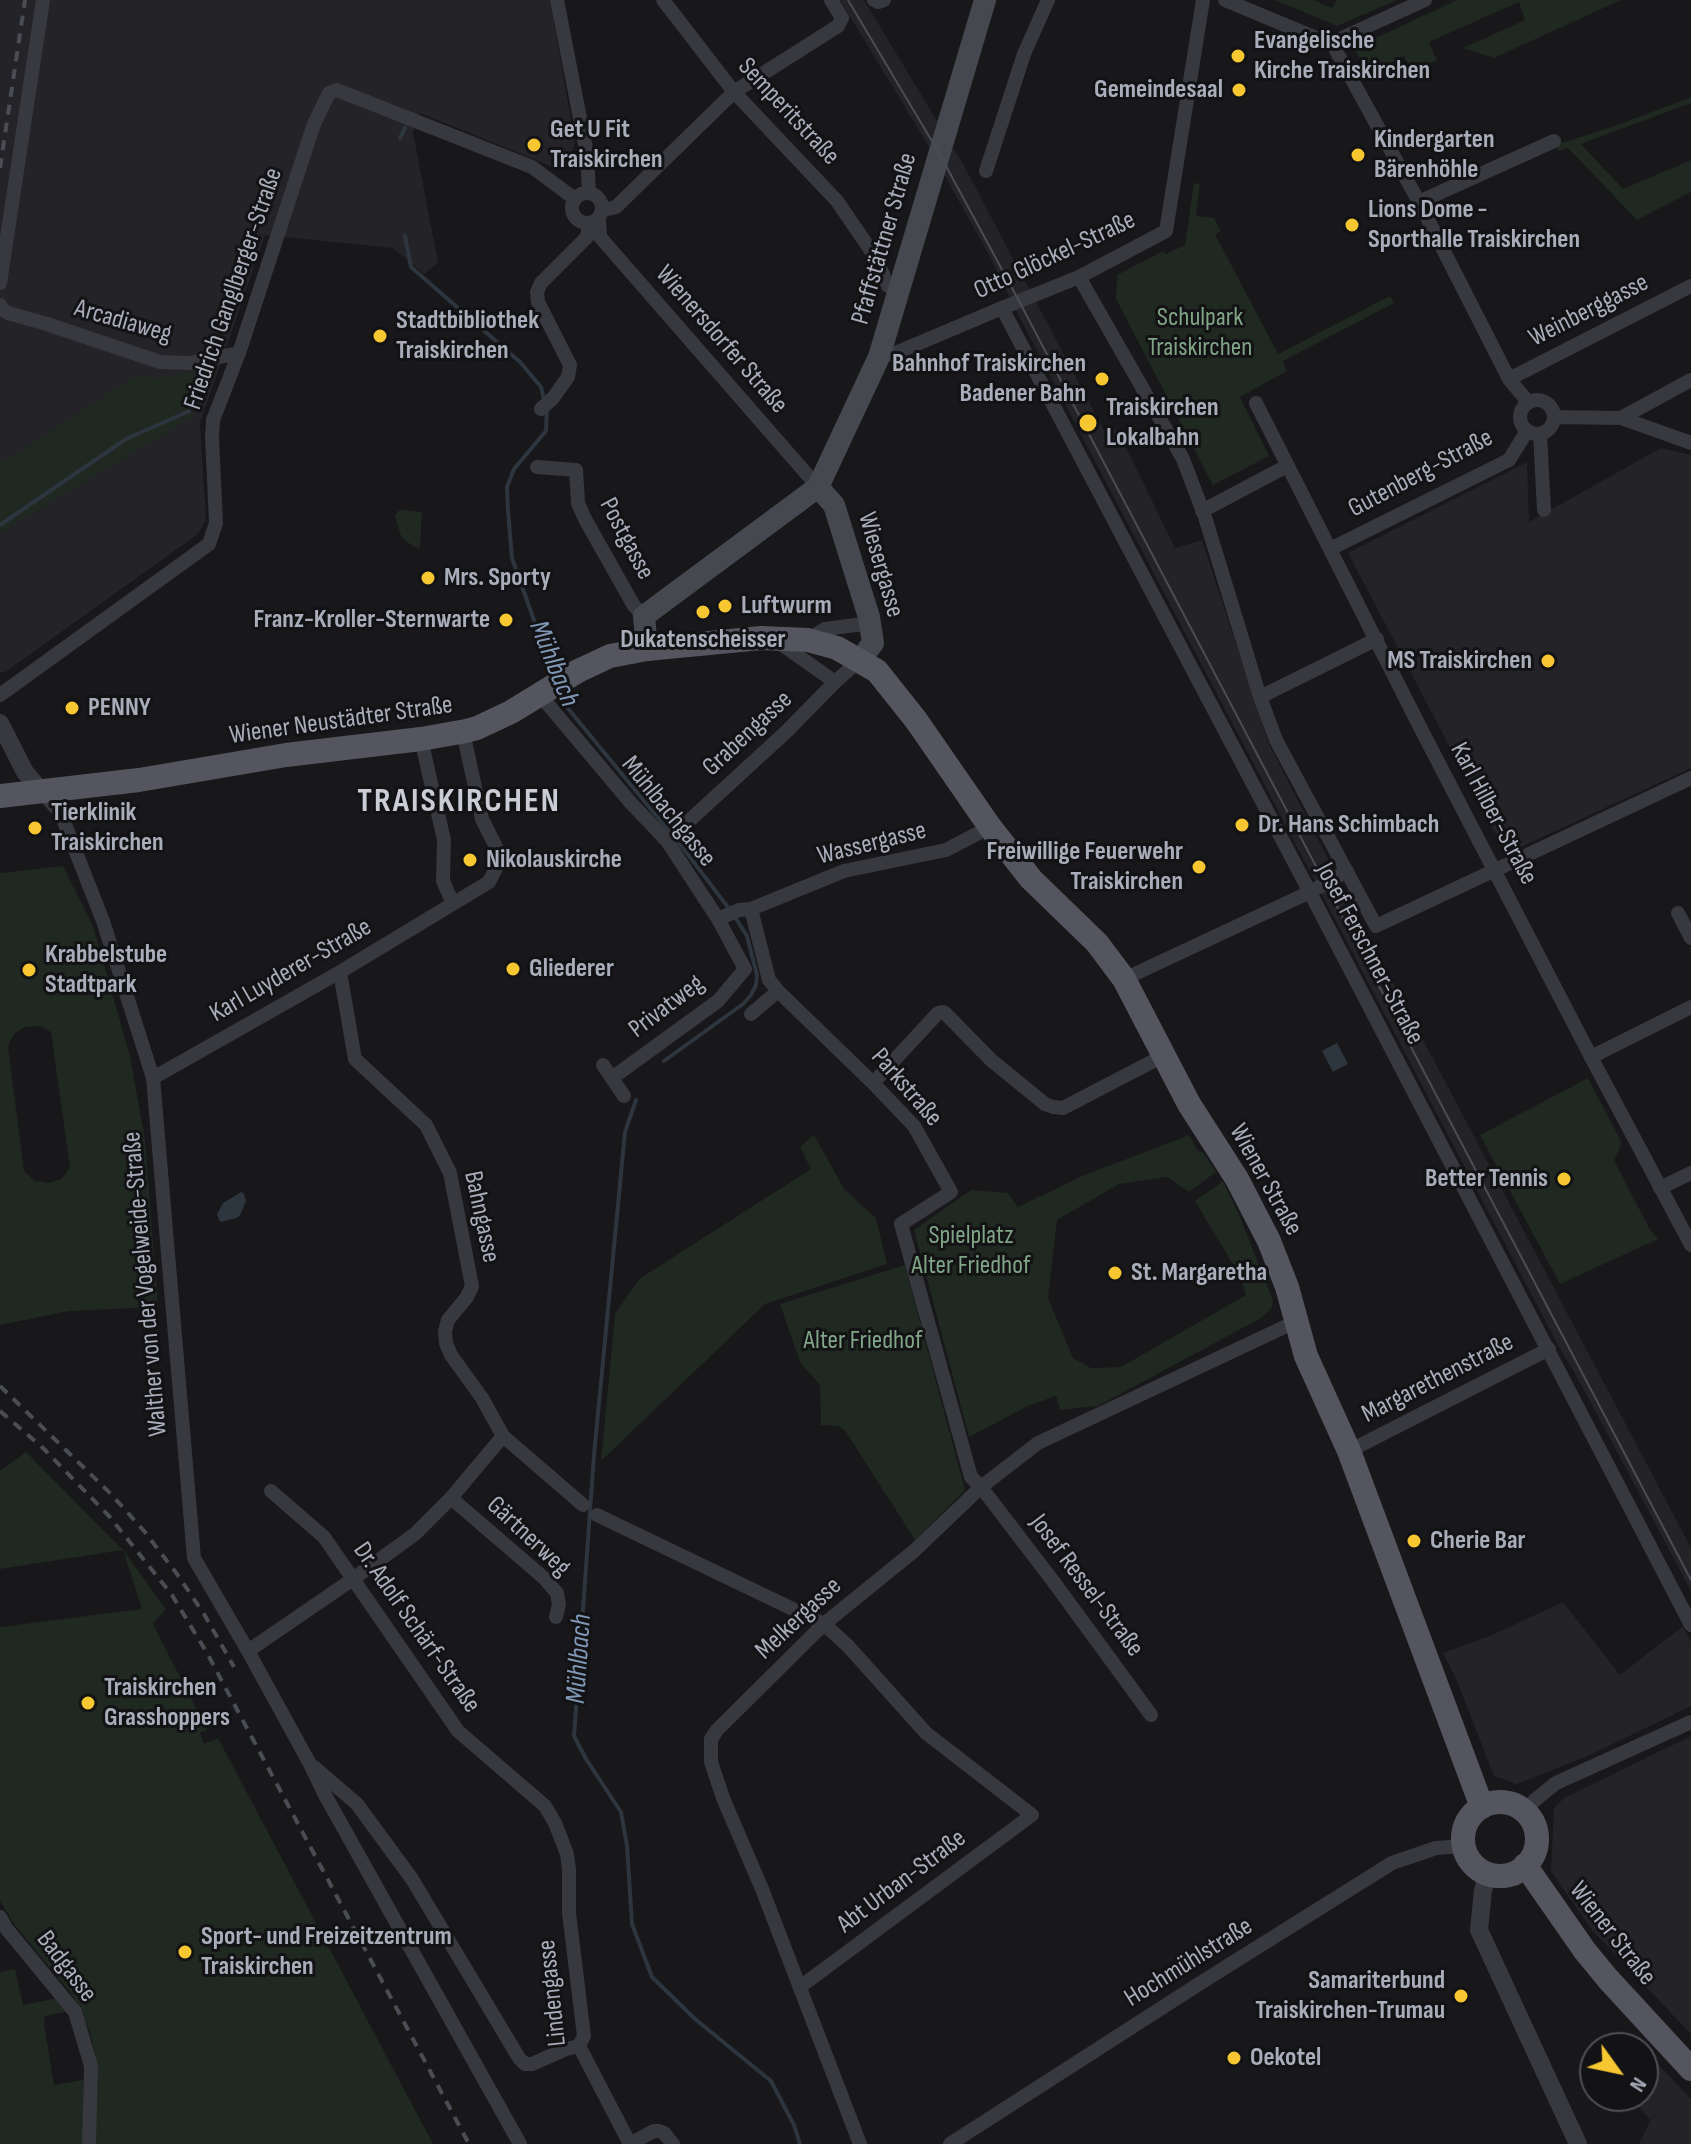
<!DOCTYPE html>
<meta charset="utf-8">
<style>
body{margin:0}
#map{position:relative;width:1691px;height:2144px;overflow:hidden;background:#18171a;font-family:"Sofia Sans Condensed",sans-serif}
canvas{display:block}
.north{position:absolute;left:1579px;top:2032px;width:80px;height:80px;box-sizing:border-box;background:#131215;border:2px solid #4f5057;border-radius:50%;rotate:123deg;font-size:22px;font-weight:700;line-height:32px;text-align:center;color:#a9adba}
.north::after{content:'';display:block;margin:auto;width:28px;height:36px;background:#f7c732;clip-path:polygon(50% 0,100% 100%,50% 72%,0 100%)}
</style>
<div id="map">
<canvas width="1691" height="2144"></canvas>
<div class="north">N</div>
</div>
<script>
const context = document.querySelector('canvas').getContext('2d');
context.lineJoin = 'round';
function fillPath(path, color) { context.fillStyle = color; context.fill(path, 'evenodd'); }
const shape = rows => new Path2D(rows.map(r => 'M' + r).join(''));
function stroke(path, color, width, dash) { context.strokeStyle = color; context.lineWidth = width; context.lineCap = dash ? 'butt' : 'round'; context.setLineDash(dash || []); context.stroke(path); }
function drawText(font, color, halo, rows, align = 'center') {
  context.font = font + ' "Sofia Sans Condensed",sans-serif'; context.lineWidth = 6; context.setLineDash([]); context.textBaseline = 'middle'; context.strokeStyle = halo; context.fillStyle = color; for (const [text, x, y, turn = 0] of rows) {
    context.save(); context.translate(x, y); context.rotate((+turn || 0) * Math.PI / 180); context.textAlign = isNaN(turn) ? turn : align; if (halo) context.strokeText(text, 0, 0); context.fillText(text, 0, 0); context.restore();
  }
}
const built = shape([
 [0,0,550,0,575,143,568,165,558,169,420,113,413,132,438,263,424,274,393,248,265,235,200,423,206,520,198,534,4,673,0,672],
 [840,0,864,0,963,164,1106,434,1117,429,1175,548,1202,540,1268,742,1342,886,1691,1548,1691,1591,1582,1386,1558,1345,1021,320,988,253,923,137],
 [1661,448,1691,455,1691,768,1506,854,1348,553,1527,462,1529,522],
 [1563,1602,1620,1675,1683,1626,1691,1642,1691,1706,1590,1755,1517,1784,1494,1776,1457,1681,1443,1653,1490,1636],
 [1691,1736,1691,2034,1592,1930,1551,1871,1554,1808,1564,1798],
 [1655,2061,1691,2099,1691,2144,1639,2144,1650,2121,1660,2110,1650,2119,1628,2096,1643,2096,1643,2073]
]);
const green = shape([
 [1275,0,1313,0,1332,8,1337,0,1397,0,1337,26],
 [1457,0,1621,0,1494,58,1463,48,1525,20,1519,2,1429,42,1437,60,1412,72,1404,56,1368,74,1354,48],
 [1691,97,1691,103,1581,144,1623,189,1691,160,1691,192,1637,220,1568,148,1558,151,1555,145,1615,126],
 [1194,183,1200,184,1196,216,1214,218,1221,231,1215,234,1278,354,1390,296,1394,303,1283,361,1287,371,1240,397,1269,456,1213,485,1116,299,1117,275,1163,251,1166,254,1185,245],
 [200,370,193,421,186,421,0,533,0,460,8,459,136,375,160,378],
 [401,510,422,512,420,548,412,546,401,536,395,516,398,511],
 [63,866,93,926,130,1056,145,1140,158,1307,69,1311,0,1325,0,873],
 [39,1026,51,1032,70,1168,61,1179,48,1183,35,1181,24,1171,8,1047,14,1034,25,1027],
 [1588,1078,1622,1143,1614,1160,1649,1228,1658,1239,1560,1284,1480,1135],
 [814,1135,844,1189,876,1218,887,1264,765,1304,601,1461,615,1314,639,1279,811,1169,800,1147],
 [1189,1135,1198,1151,1203,1152,1216,1172,1189,1192,1167,1177,1119,1184,1057,1220,1048,1298,1073,1358,1091,1368,1121,1367,1246,1295,1240,1276,1195,1201,1223,1181,1238,1212,1273,1300,1272,1307,1263,1317,1098,1406,1060,1410,1056,1396,1028,1406,969,1437,914,1230,971,1190,1008,1193,1018,1207,1080,1177],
 [905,1265,965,1490,915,1540,846,1432,839,1426,821,1425,820,1385,800,1362,780,1304],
 [26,1452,123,1550,166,1609,153,1624,207,1730,200,1733,204,1744,218,1738,433,2144,95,2144,96,2060,90,2032,70,1992,14,1924,0,1901,0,1627,142,1609,123,1550,0,1569,0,1471],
 [15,1969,23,2005,58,1998,66,2012,45,2016,44,2023,54,2085,83,2080,84,2144,0,2144,0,1972]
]);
const water = shape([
 [1337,1043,1348,1064,1333,1072,1322,1051],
 [241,1192,244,1194,246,1201,240,1215,237,1218,220,1222,217,1214,223,1203]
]);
const stream = shape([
 [400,138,405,128],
 [405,236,411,267,520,362,541,387,544,399],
 [547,408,546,431,514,469,507,487,508,511,512,558,553,674],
 [0,525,126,439,189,411],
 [561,694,566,706,686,852,730,910],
 [664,1061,743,1004,751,995,756,985,757,975,747,936,735,917],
 [636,1100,625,1132,594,1455,574,1736,586,1759,621,1812,627,1846,632,1924,652,1977,695,2019,771,2081,794,2125,800,2144]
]);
const minor = shape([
 [557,0,587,154,589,193],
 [663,0,734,92,837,201,876,258,888,286,900,289],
 [874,0,878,2,884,0],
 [1225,0,1333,45,1419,202,1509,379,1528,402],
 [1333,45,1344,37,1425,0],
 [986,171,1024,54,1048,0],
 '572 208a15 15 0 1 1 30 0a15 15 0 1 1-30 0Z',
 [1419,202,1554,141],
 [603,210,616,207,734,92,838,26,842,18,831,0],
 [599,220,600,237,818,487],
 [1079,277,1183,459,1205,517,1260,697,1276,740,1376,926,1691,778],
 [0,283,43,0],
 [0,305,2,309,8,313,47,324,160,362,190,363,239,353],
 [1002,308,1304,881,1691,1625],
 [879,357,898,352,1002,308,1079,277,1166,231,1203,0],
 [1509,379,1691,286],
 '1520 417a17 17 0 1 1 34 0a17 17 0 1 1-34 0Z',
 [1256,403,1421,729,1591,1057,1691,1245],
 [541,409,553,398,568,377,570,365,538,302,537,292,541,283,587,237,589,224],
 [1554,417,1621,418,1691,380],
 [1621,418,1691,443],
 [1540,434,1544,510],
 [537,467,576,470,578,503,585,519,634,606,644,616],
 [1202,511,1287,466],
 [1330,549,1509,460,1527,431],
 [808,640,825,629,871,623],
 [777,641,835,682],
 [0,695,209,544,216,523,212,438,213,420,239,353,314,124,329,93,337,90,532,167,575,199],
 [540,695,630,802,667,841,718,919,745,969,718,1001,612,1078],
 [1260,697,1377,639],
 [421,739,444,840,443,881,453,904],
 [42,792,61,814,103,921,153,1078,194,1558,248,1651,310,1764,325,1795,520,2144],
 [667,841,786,732,835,682,860,660],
 [1678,913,1691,938],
 [718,919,739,910,751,909,844,871,946,850,990,827],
 [1124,979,1310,892,1347,871],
 [778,991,873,1083,914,1126,951,1192,901,1224,971,1477,981,1487,1053,1581,1151,1715],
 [751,1014,778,991,769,980,751,909],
 [1591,1057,1691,1007],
 [603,1065,624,1096],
 [153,1078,340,972,489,882,500,860,499,853,482,819,463,732],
 [873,1083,938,1013,942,1012,945,1013,991,1060,1045,1104,1053,1107,1063,1108,1163,1056],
 [1660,1188,1691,1173],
 [503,1436,583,1505],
 [1349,1451,1549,1349],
 [271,1491,324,1537,458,1731,545,1806,555,1823,567,1854,569,1870,569,1913,584,2036,579,2046],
 [451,1498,544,1578,557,1593,559,1604,556,1617],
 [597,1515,824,1624,848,1646,926,1733,1032,1815,800,1987],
 [248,1651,353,1579,415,1534,451,1498,503,1436,482,1398,451,1355,446,1343,445,1331,448,1320,467,1297,472,1286,450,1173,426,1125,355,1059,340,972],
 [314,1767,357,1804,412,1879,519,2058,525,2064,532,2064,566,2049,579,2046],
 [1523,1812,1535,1800,1556,1783,1691,1722],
 [0,1917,6,1928,75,2012,91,2066,89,2144],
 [579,2046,630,2144],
 [630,2144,654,2131,659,2131,664,2133,673,2144],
 [860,2144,762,1889,723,1798,711,1762,711,1739,717,1730,824,1624,914,1551,981,1487,1038,1443,1295,1322],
 [950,2144,1202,1982,1392,1863,1436,1848,1463,1846]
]);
const tertiary = shape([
 [0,723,25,772,42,792],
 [1488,1874,1483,1890,1479,1930,1578,2144]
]);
const secondary = shape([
 [818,487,834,505,869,617,873,643,860,660],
 [647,649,644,616,818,487,879,357,985,0]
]);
const primary = shape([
 [0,796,139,780,286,755,421,739,466,731,477,728,511,712,578,671,610,656,647,649,761,638,808,640,837,648,877,671,916,720,990,827,1031,879,1097,943,1124,979,1189,1104,1237,1179,1269,1241,1287,1287,1306,1356,1349,1451,1482,1807],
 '1463 1839a37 37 0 1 1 74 0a37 37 0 1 1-74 0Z',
 [1525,1865,1585,1951,1608,1979,1691,2069]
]);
const tram = shape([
 [848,0,939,153,1019,301,1691,1580]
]);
const rail = shape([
 [0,168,25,0],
 [0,1386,111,1494,144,1531,177,1574,204,1614,234,1667],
 [0,1411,43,1448,109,1516,172,1595,207,1653,241,1717,469,2144]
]);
const markers = [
 [1238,56,8,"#f7c732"],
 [1239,90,8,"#f7c732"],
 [534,145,8,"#f7c732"],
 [1358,155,8,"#f7c732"],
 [1352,225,8,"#f7c732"],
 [380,336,8,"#f7c732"],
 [1102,379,8,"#f7c732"],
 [1088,423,10,"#f7c732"],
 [428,578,8,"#f7c732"],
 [725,606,8,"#f7c732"],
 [703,612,8,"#f7c732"],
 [506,620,8,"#f7c732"],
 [1548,661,8,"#f7c732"],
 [72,708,8,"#f7c732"],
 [1242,825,8,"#f7c732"],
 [35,828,8,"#f7c732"],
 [470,860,8,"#f7c732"],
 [1199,867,8,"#f7c732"],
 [513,969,8,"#f7c732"],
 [29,970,8,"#f7c732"],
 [1564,1179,8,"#f7c732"],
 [1115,1273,8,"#f7c732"],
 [1414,1541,8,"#f7c732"],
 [88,1703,8,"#f7c732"],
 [185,1952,8,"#f7c732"],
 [1461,1996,8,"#f7c732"],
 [1234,2058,8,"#f7c732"]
];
const poiNames = [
 ["Evangelische",1254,41],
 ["Kirche Traiskirchen",1254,71],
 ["Gemeindesaal",1223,90,"right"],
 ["Get U Fit",550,130],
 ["Traiskirchen",550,160],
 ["Kindergarten",1374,140],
 ["Bärenhöhle",1374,170],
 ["Lions Dome -",1368,210],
 ["Sporthalle Traiskirchen",1368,240],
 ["Stadtbibliothek",396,321],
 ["Traiskirchen",396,351],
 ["Bahnhof Traiskirchen",1086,364,"right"],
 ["Badener Bahn",1086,394,"right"],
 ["Traiskirchen",1106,408],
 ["Lokalbahn",1106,438],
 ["Mrs. Sporty",444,578],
 ["Luftwurm",741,606],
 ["Franz-Kroller-Sternwarte",490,620,"right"],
 ["Dukatenscheisser",703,640,"center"],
 ["MS Traiskirchen",1532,661,"right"],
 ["PENNY",88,708],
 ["Tierklinik",51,813],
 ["Traiskirchen",51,843],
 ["Dr. Hans Schimbach",1258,825],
 ["Freiwillige Feuerwehr",1183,852,"right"],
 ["Traiskirchen",1183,882,"right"],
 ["Nikolauskirche",486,860],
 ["Krabbelstube",45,955],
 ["Stadtpark",45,985],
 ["Gliederer",529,969],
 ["Better Tennis",1548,1179,"right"],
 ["St. Margaretha",1131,1273],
 ["Cherie Bar",1430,1541],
 ["Traiskirchen",104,1688],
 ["Grasshoppers",104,1718],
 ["Sport- und Freizeitzentrum",201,1937],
 ["Traiskirchen",201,1967],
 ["Samariterbund",1445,1981,"right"],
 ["Traiskirchen-Trumau",1445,2011,"right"],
 ["Oekotel",1250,2058]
];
const streetNames = [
 ["Semperitstraße",788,112,47],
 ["Pfaffstättner Straße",885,239,-74],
 ["Otto Glöckel-Straße",1055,256,-25],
 ["Friedrich Ganglberger-Straße",234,289,-71],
 ["Weinberggasse",1589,311,-27],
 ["Arcadiaweg",123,322,16],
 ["Wienersdorfer Straße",721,340,49],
 ["Gutenberg-Straße",1421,474,-28],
 ["Postgasse",626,539,62],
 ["Wiesergasse",880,565,74],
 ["Wiener Neustädter Straße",341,721,-8],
 ["Grabengasse",748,734,-43],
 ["Mühlbachgasse",668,812,51],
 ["Karl Hilber-Straße",1493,814,62],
 ["Wassergasse",872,844,-14],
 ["Josef Ferschner-Straße",1369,954,62],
 ["Karl Luyderer-Straße",291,971,-30],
 ["Privatweg",667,1007,-37],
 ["Parkstraße",906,1088,49],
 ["Wiener Straße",1265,1180,61],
 ["Bahngasse",481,1217,78],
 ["Walther von der Vogelweide-Straße",146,1284,-95],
 ["Margarethenstraße",1438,1379,-27],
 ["Gärtnerweg",528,1537,43],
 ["Josef Ressel-Straße",1086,1586,53],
 ["Melkergasse",799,1619,-43],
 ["Dr. Adolf Schärf-Straße",416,1628,55],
 ["Abt Urban-Straße",902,1882,-37],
 ["Wiener Straße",1612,1934,52],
 ["Hochmühlstraße",1189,1963,-32],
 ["Badgasse",66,1967,53],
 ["Lindengasse",553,1993,-96]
];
const parkNames = [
 ["Schulpark",1200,318],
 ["Traiskirchen",1200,348],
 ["Spielplatz",971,1236],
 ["Alter Friedhof",971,1266],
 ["Alter Friedhof",863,1341]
];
const waterNames = [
 ["Mühlbach",553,664,68],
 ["Mühlbach",580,1659,-86]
];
const districtNames = [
 ["TRAISKIRCHEN",459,802]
];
fillPath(built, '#242327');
fillPath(green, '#1f2821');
fillPath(water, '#2d353e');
stroke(stream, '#2d353e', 4);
stroke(minor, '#38393f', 14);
stroke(tertiary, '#38393f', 18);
stroke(secondary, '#46484f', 22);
stroke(primary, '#54555e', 24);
stroke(tram, '#4b4d54', 2);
stroke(rail, '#4b4d54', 4, [10, 8]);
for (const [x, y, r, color] of markers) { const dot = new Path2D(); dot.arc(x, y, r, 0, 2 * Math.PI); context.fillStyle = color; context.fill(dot); stroke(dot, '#131215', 3); }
drawText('bold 26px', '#a9adba', '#131215', poiNames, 'left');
drawText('26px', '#a9adba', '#131215', streetNames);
drawText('26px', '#80a586', '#131215', parkNames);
drawText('italic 28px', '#8098b6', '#131215', waterNames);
context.letterSpacing = '2px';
drawText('bold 34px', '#caccd6', '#131215', districtNames);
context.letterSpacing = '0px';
</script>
